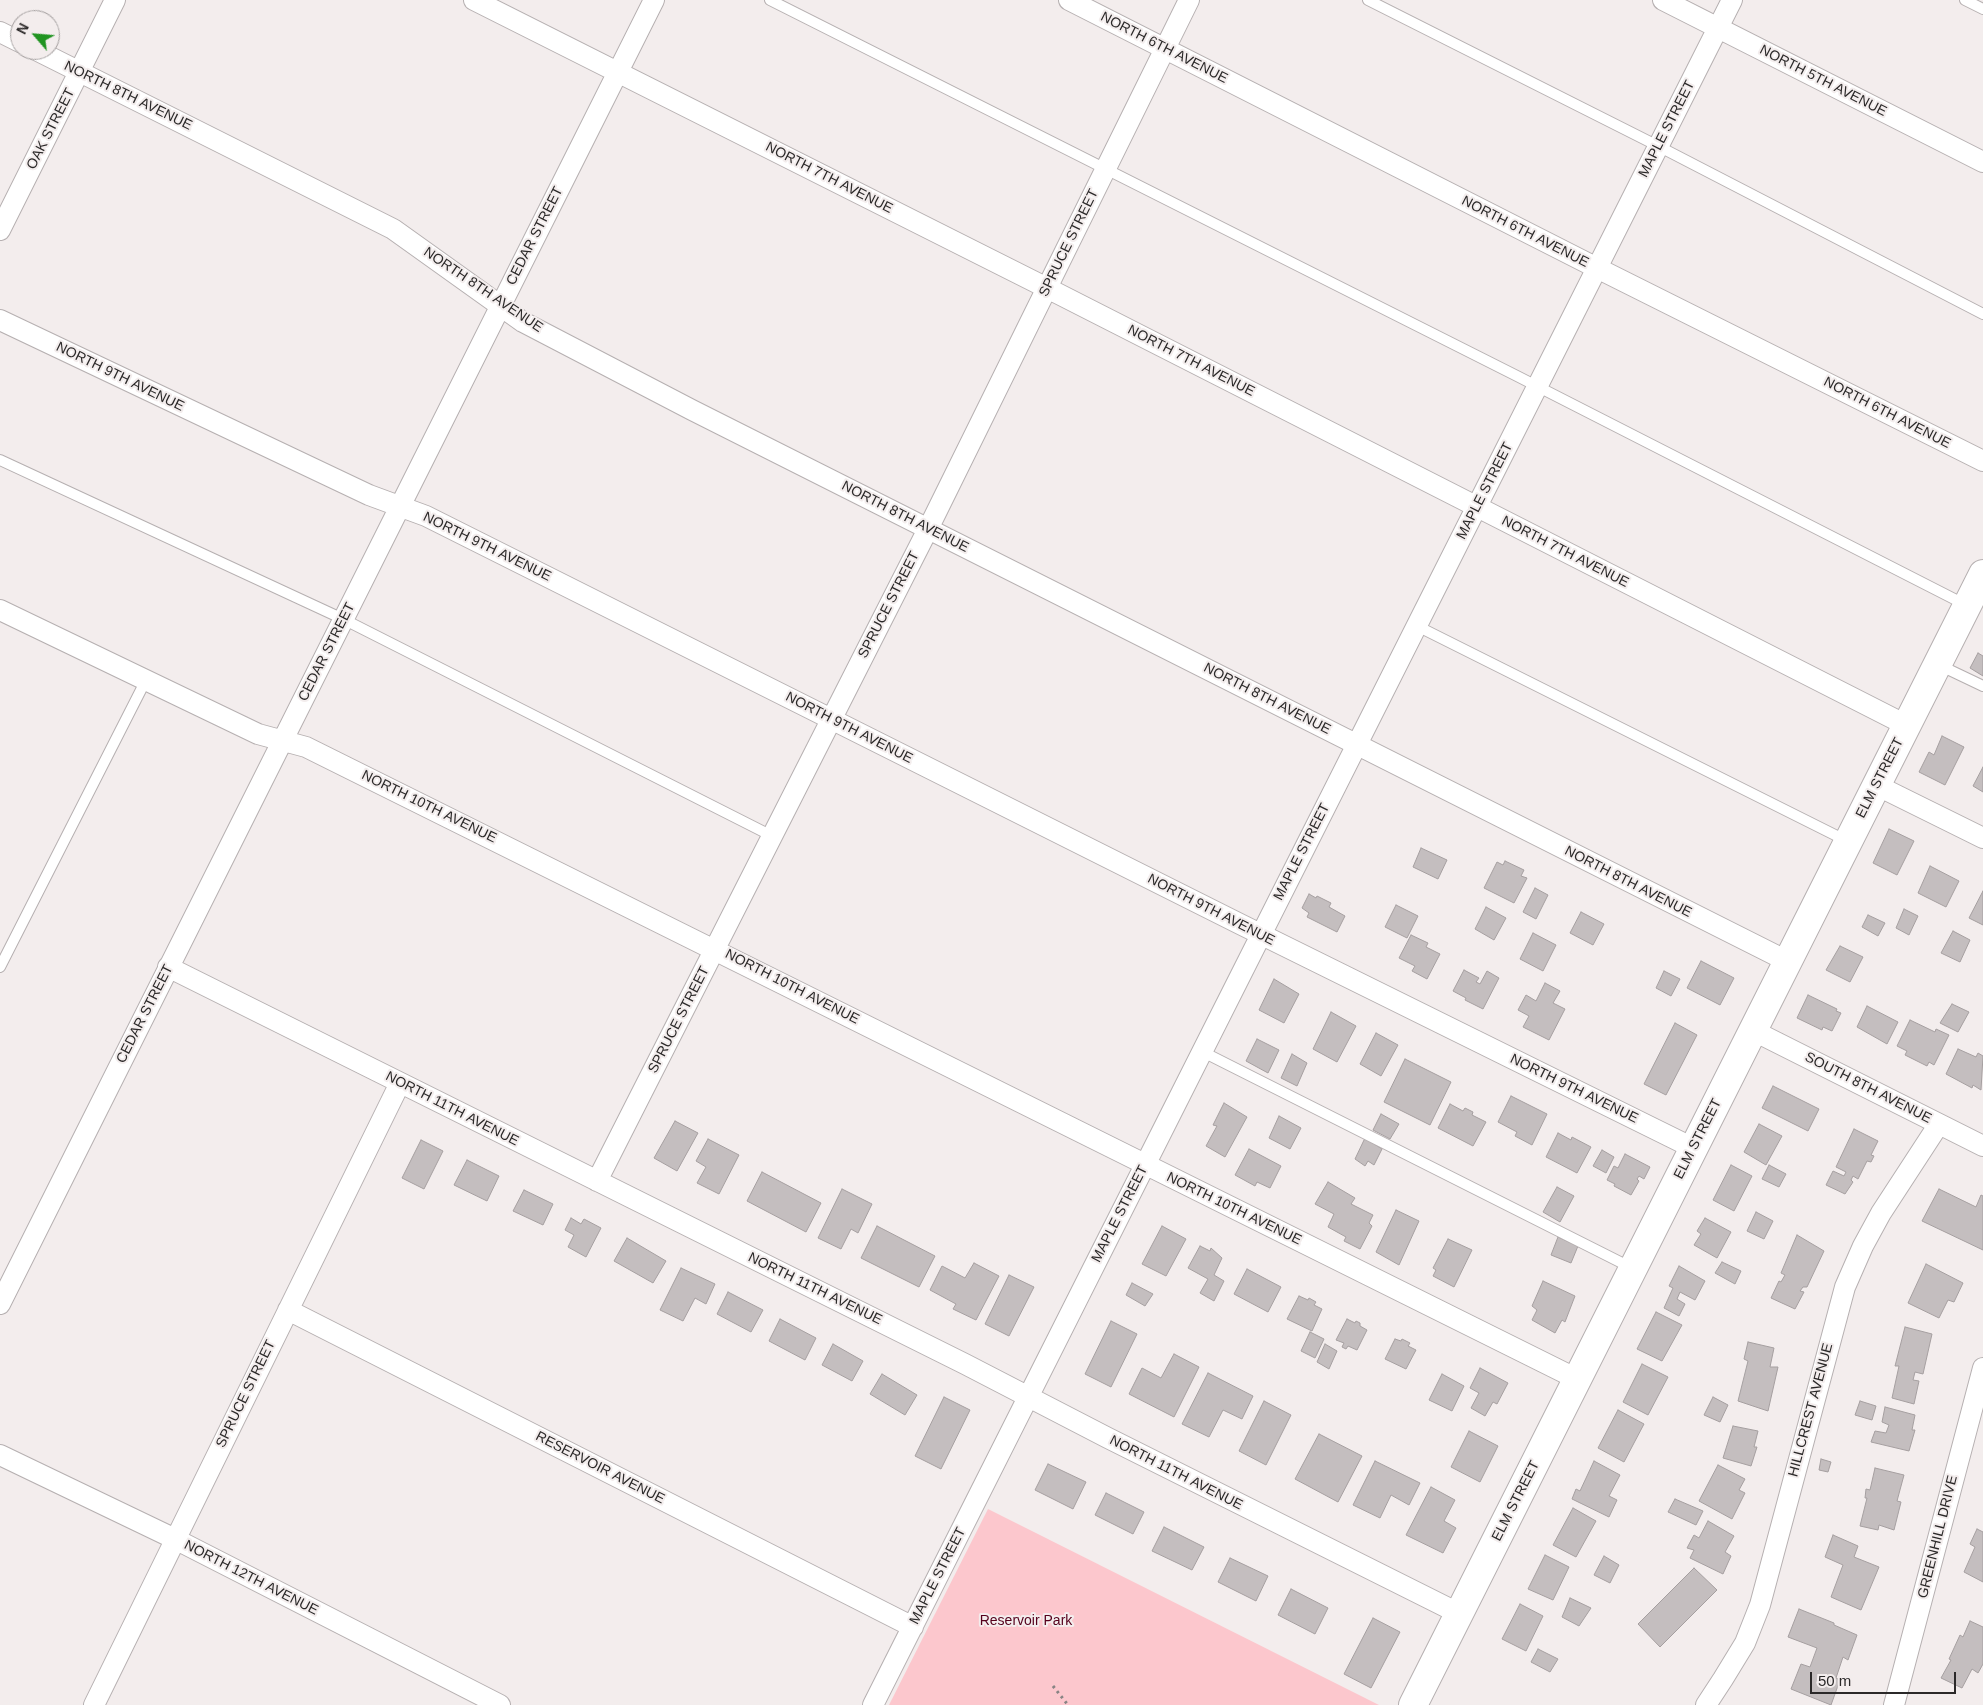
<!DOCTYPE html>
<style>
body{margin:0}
#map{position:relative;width:1983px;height:1705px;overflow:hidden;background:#f3eded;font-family:Arial,sans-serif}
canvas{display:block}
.north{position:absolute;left:10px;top:10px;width:50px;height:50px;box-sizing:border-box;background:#f3eded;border:1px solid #a39f9f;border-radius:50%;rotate:297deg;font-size:14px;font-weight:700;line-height:20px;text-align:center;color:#2b2929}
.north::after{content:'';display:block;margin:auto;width:18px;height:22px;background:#209421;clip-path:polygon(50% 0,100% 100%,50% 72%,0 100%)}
.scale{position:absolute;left:1810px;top:1672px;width:146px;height:22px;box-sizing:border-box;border:2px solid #2b2929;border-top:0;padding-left:6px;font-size:15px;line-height:18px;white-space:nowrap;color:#2b2929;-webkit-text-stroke:4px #f3eded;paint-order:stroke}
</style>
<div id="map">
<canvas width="1983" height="1705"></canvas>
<div class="north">N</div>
<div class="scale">50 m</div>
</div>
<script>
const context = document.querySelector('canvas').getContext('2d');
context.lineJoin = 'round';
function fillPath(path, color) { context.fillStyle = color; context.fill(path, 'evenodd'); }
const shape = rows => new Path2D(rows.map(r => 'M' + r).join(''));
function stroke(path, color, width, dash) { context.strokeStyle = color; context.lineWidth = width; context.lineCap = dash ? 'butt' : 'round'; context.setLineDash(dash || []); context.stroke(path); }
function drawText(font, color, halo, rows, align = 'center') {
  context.font = font + ' Arial,sans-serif'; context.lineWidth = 4; context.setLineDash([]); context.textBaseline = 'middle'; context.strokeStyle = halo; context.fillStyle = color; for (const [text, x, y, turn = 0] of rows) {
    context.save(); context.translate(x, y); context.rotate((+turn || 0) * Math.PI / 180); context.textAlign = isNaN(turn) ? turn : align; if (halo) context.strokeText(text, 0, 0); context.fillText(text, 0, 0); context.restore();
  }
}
const green = shape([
 [988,1509,1379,1705,889,1705]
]);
const building = shape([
 [1978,653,1983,656,1983,676,1970,668,1978,653],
 [1942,736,1964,747,1945,785,1919,772,1929,752,1934,755,1942,736],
 [1983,767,1983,792,1973,786,1983,767],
 [1889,829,1914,841,1897,875,1873,863,1889,829],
 [1421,848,1447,860,1438,879,1413,867,1421,848],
 [1505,861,1524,870,1521,876,1527,878,1514,903,1484,888,1497,862,1503,865,1505,861],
 [1930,866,1959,881,1946,907,1918,893,1930,866],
 [1535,888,1548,895,1536,919,1523,912,1535,888],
 [1983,891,1983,925,1969,918,1983,891],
 [1309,894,1316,898,1317,896,1331,903,1329,907,1345,916,1337,932,1307,917,1309,913,1302,908,1309,894],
 [1396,905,1418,916,1407,938,1385,927,1396,905],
 [1486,907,1506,918,1494,940,1475,929,1486,907],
 [1904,909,1918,916,1909,935,1896,928,1904,909],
 [1581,912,1604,924,1593,945,1570,933,1581,912],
 [1868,915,1885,923,1878,936,1862,927,1868,915],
 [1953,931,1970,940,1960,962,1941,953,1953,931],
 [1533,933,1556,945,1543,971,1520,959,1533,933],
 [1411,935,1428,943,1426,947,1440,954,1427,979,1412,971,1415,966,1399,958,1411,935],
 [1840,946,1863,957,1850,982,1826,970,1840,946],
 [1701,961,1734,978,1720,1005,1687,988,1701,961],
 [1464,970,1479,978,1476,982,1480,984,1487,971,1499,978,1483,1009,1465,1000,1466,998,1453,991,1464,970],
 [1664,971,1680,979,1671,996,1656,988,1664,971],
 [1274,979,1299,994,1284,1023,1259,1010,1274,979],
 [1545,983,1560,991,1553,1003,1565,1009,1549,1040,1523,1027,1529,1016,1518,1010,1526,995,1536,1001,1545,983],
 [1808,995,1837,1009,1836,1011,1841,1013,1832,1031,1823,1027,1822,1030,1797,1018,1808,995],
 [1952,1004,1969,1012,1958,1032,1940,1023,1952,1004],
 [1867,1006,1898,1022,1887,1044,1857,1027,1867,1006],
 [1331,1012,1356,1026,1337,1062,1313,1049,1331,1012],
 [1910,1020,1935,1032,1936,1029,1949,1035,1934,1065,1929,1062,1927,1066,1905,1055,1907,1051,1897,1046,1910,1020],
 [1675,1023,1697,1035,1666,1095,1644,1084,1675,1023],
 [1376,1033,1398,1045,1381,1076,1360,1064,1376,1033],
 [1257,1039,1279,1050,1268,1073,1246,1061,1257,1039],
 [1958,1049,1976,1057,1978,1053,1983,1056,1981,1090,1973,1085,1972,1088,1946,1074,1958,1049],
 [1292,1054,1307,1063,1297,1086,1281,1078,1292,1054],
 [1405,1059,1451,1082,1430,1125,1384,1102,1405,1059],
 [1773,1086,1819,1109,1808,1131,1762,1108,1773,1086],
 [1511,1096,1547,1114,1532,1145,1515,1136,1517,1132,1498,1122,1511,1096],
 [1224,1103,1247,1117,1225,1157,1206,1146,1217,1126,1213,1125,1224,1103],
 [1450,1104,1463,1111,1465,1108,1473,1112,1472,1115,1486,1122,1473,1146,1438,1128,1450,1104],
 [1381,1114,1399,1124,1390,1139,1373,1130,1381,1114],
 [1279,1116,1301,1128,1290,1149,1269,1138,1279,1116],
 [675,1121,698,1133,677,1171,654,1158,675,1121],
 [1759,1124,1782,1136,1766,1165,1744,1152,1759,1124],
 [1854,1129,1878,1141,1871,1155,1874,1156,1871,1162,1867,1161,1858,1179,1853,1176,1851,1180,1853,1182,1845,1194,1826,1185,1833,1171,1844,1176,1846,1172,1836,1167,1854,1129],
 [1558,1133,1571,1140,1572,1137,1591,1147,1577,1173,1546,1157,1558,1133],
 [1365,1138,1382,1149,1374,1165,1368,1161,1365,1166,1355,1159,1365,1138],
 [708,1139,739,1155,719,1194,697,1183,706,1167,696,1161,708,1139],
 [421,1140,443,1151,424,1189,402,1178,421,1140],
 [1249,1149,1281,1166,1270,1188,1257,1182,1255,1186,1235,1175,1249,1149],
 [1602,1150,1614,1157,1606,1173,1593,1166,1602,1150],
 [1625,1154,1650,1167,1644,1179,1639,1176,1637,1179,1639,1181,1631,1195,1614,1186,1615,1184,1607,1180,1614,1166,1618,1168,1625,1154],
 [467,1160,499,1176,487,1201,454,1185,467,1160],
 [1731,1165,1752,1176,1734,1211,1713,1200,1731,1165],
 [1769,1165,1786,1174,1779,1187,1762,1179,1769,1165],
 [762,1172,821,1203,806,1232,747,1201,762,1172],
 [1328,1182,1355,1198,1351,1204,1373,1215,1369,1223,1372,1226,1360,1249,1344,1241,1346,1237,1328,1227,1334,1214,1315,1204,1328,1182],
 [1557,1187,1574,1196,1560,1222,1543,1212,1557,1187],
 [842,1189,872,1204,858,1233,851,1229,841,1249,818,1238,842,1189],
 [1939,1189,1976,1207,1981,1195,1983,1196,1983,1250,1922,1221,1939,1189],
 [524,1190,553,1204,543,1225,513,1211,524,1190],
 [1396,1210,1419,1221,1399,1265,1376,1252,1396,1210],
 [1756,1212,1773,1221,1764,1239,1747,1231,1756,1212],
 [571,1218,581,1224,584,1219,601,1228,586,1257,568,1247,574,1235,565,1230,571,1218],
 [1705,1218,1731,1232,1717,1258,1694,1245,1701,1234,1697,1231,1705,1218],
 [877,1226,935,1256,919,1287,861,1258,877,1226],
 [1162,1226,1186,1239,1166,1276,1142,1264,1162,1226],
 [1797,1235,1824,1251,1807,1287,1803,1287,1800,1291,1804,1292,1795,1309,1771,1298,1779,1281,1781,1282,1785,1275,1781,1273,1797,1235],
 [1558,1237,1578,1246,1571,1263,1551,1255,1558,1237],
 [627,1238,666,1261,653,1283,614,1261,627,1238],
 [1448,1239,1472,1250,1454,1287,1433,1276,1436,1270,1433,1268,1448,1239],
 [1200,1246,1210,1251,1211,1248,1222,1258,1214,1275,1224,1281,1214,1301,1200,1293,1208,1279,1188,1268,1200,1246],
 [1722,1262,1741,1271,1735,1284,1715,1273,1722,1262],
 [974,1263,999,1276,976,1320,953,1309,956,1304,930,1290,942,1266,965,1278,974,1263],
 [1926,1264,1963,1283,1954,1302,1948,1300,1939,1318,1908,1303,1926,1264],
 [1679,1266,1705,1281,1695,1300,1680,1292,1677,1299,1685,1304,1679,1316,1664,1308,1673,1288,1669,1286,1679,1266],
 [681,1268,715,1284,706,1304,695,1298,683,1321,660,1310,681,1268],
 [1247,1269,1281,1287,1268,1312,1234,1294,1247,1269],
 [1009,1275,1034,1287,1009,1336,985,1324,1009,1275],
 [1543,1281,1575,1296,1565,1322,1562,1320,1555,1333,1532,1320,1537,1310,1532,1306,1543,1281],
 [1132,1283,1153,1294,1145,1306,1126,1295,1132,1283],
 [728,1292,763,1310,751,1332,717,1314,728,1292],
 [1299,1296,1308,1300,1309,1298,1316,1302,1314,1305,1322,1309,1312,1331,1287,1319,1299,1296],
 [1656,1312,1682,1325,1662,1361,1637,1349,1656,1312],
 [780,1319,816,1338,805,1360,769,1341,780,1319],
 [1347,1319,1355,1323,1356,1321,1360,1323,1360,1326,1367,1330,1357,1350,1348,1346,1346,1349,1342,1347,1344,1343,1336,1340,1347,1319],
 [1111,1321,1137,1334,1111,1387,1085,1374,1111,1321],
 [1905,1327,1932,1334,1923,1374,1915,1372,1913,1380,1919,1381,1914,1404,1892,1398,1899,1366,1895,1366,1905,1327],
 [1310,1332,1324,1339,1315,1358,1301,1351,1310,1332],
 [1395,1339,1401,1341,1402,1339,1410,1343,1408,1346,1416,1350,1406,1369,1385,1359,1395,1339],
 [1748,1342,1774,1348,1770,1367,1778,1367,1768,1411,1738,1401,1748,1361,1744,1359,1748,1342],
 [833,1344,863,1361,852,1381,822,1365,833,1344],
 [1325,1344,1337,1351,1329,1369,1317,1362,1325,1344],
 [1174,1354,1199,1367,1174,1417,1129,1394,1142,1368,1161,1378,1174,1354],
 [1642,1364,1668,1377,1648,1415,1623,1402,1642,1364],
 [1480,1368,1508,1383,1497,1404,1493,1402,1485,1416,1471,1408,1479,1393,1470,1388,1480,1368],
 [1208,1373,1253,1396,1242,1419,1223,1410,1209,1437,1182,1424,1208,1373],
 [882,1374,917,1395,905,1415,870,1394,882,1374],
 [1442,1374,1464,1386,1452,1411,1429,1400,1442,1374],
 [944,1397,970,1410,941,1469,915,1456,944,1397],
 [1713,1397,1728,1405,1720,1422,1704,1415,1713,1397],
 [1264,1401,1291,1415,1266,1465,1239,1451,1264,1401],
 [1860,1401,1876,1406,1872,1420,1855,1415,1860,1401],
 [1885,1407,1915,1415,1912,1430,1915,1430,1909,1451,1871,1442,1875,1431,1886,1433,1889,1425,1882,1422,1885,1407],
 [1618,1410,1644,1424,1624,1462,1598,1448,1618,1410],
 [1733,1426,1758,1431,1754,1447,1757,1447,1751,1466,1723,1458,1733,1426],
 [1469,1431,1498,1446,1480,1482,1451,1467,1469,1431],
 [1319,1434,1362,1456,1338,1502,1295,1479,1319,1434],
 [1821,1459,1831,1462,1828,1472,1819,1470,1821,1459],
 [1375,1461,1420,1483,1409,1505,1391,1495,1380,1518,1353,1505,1375,1461],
 [1594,1461,1620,1475,1609,1496,1617,1500,1609,1517,1572,1499,1576,1489,1580,1491,1594,1461],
 [1048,1464,1086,1482,1073,1509,1035,1490,1048,1464],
 [1718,1465,1745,1479,1739,1490,1745,1493,1732,1519,1699,1501,1718,1465],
 [1875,1468,1904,1475,1897,1501,1901,1502,1894,1530,1879,1525,1878,1530,1860,1526,1867,1498,1865,1498,1866,1489,1870,1490,1875,1468],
 [1431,1487,1455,1500,1444,1521,1456,1528,1443,1553,1406,1535,1431,1487],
 [1106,1493,1144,1512,1133,1534,1095,1515,1106,1493],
 [1675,1499,1703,1511,1696,1525,1668,1512,1675,1499],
 [1573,1508,1596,1521,1576,1557,1553,1545,1573,1508],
 [1708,1521,1734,1536,1725,1552,1731,1556,1723,1574,1690,1558,1694,1550,1687,1548,1694,1535,1699,1538,1708,1521],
 [1164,1527,1204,1547,1192,1570,1152,1551,1164,1527],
 [1977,1529,1983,1532,1983,1582,1964,1572,1975,1547,1970,1544,1977,1529],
 [1833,1535,1858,1546,1854,1557,1879,1567,1861,1610,1831,1597,1843,1565,1825,1557,1833,1535],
 [1545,1555,1569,1567,1553,1600,1528,1589,1545,1555],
 [1604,1556,1619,1565,1610,1583,1594,1575,1604,1556],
 [1230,1558,1268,1576,1256,1601,1218,1582,1230,1558],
 [1694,1568,1717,1590,1660,1647,1638,1624,1694,1568],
 [1291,1589,1328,1608,1315,1634,1278,1615,1291,1589],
 [1570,1598,1591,1608,1579,1626,1562,1617,1570,1598],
 [1520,1604,1543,1616,1526,1651,1502,1639,1520,1604],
 [1799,1609,1834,1623,1834,1625,1857,1635,1848,1660,1843,1657,1836,1678,1840,1680,1831,1705,1791,1689,1801,1664,1810,1667,1817,1648,1788,1637,1799,1609],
 [1373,1618,1400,1632,1371,1688,1344,1674,1373,1618],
 [1970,1621,1983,1627,1983,1664,1978,1673,1972,1669,1962,1688,1941,1678,1951,1660,1949,1659,1960,1635,1963,1637,1970,1621],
 [1538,1649,1558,1659,1550,1672,1531,1662,1538,1649]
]);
const path = shape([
 [1053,1686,1068,1705]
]);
const lane = shape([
 [770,0,1517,376,1966,605],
 [1368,0,1658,146,1983,314],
 [1965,0,1983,9],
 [0,460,343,619,772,836],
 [1417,626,1847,841],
 [1939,665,1983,686],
 [0,967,146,680],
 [1201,1051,1632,1268]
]);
const street = shape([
 [474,0,1047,288,1906,725],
 [1069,0,1597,268,1983,461],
 [1663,0,1983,162],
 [0,32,20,42],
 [36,50,393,229,523,322,692,410,1787,961],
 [0,230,115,0],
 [0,320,369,495,426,516,1240,924,1693,1148],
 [0,610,258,734,306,747,1577,1379],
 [1876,785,1983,838],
 [168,967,965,1364,1108,1438,1460,1614],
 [1752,1030,1983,1146],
 [597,1181,928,529,1189,0],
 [0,1304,654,0],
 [288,1310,913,1627],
 [0,1455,175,1539,500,1705],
 [94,1705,400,1083],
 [873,1705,1732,0],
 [1706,1705,1723,1679,1745,1643,1760,1605,1845,1287,1863,1246,1881,1213,1939,1124],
 [1894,1705,1983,1368]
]);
const secondary = shape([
 [1413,1705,1983,574]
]);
const streetNames = [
 ["NORTH 6TH AVENUE",1164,48,27],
 ["NORTH 5TH AVENUE",1823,81,27],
 ["NORTH 8TH AVENUE",128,96,26],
 ["OAK STREET",51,129,-63],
 ["MAPLE STREET",1667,129,-63],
 ["NORTH 7TH AVENUE",829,178,27],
 ["NORTH 6TH AVENUE",1525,232,27],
 ["CEDAR STREET",535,236,-63],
 ["SPRUCE STREET",1069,243,-64],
 ["NORTH 8TH AVENUE",483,290,34],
 ["NORTH 7TH AVENUE",1191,361,27],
 ["NORTH 9TH AVENUE",120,377,26],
 ["NORTH 6TH AVENUE",1887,413,27],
 ["MAPLE STREET",1485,491,-63],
 ["NORTH 8TH AVENUE",905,517,27],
 ["NORTH 9TH AVENUE",487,547,26],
 ["NORTH 7TH AVENUE",1565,552,27],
 ["SPRUCE STREET",889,605,-63],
 ["CEDAR STREET",327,652,-63],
 ["NORTH 8TH AVENUE",1267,699,27],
 ["NORTH 9TH AVENUE",849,728,27],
 ["ELM STREET",1880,778,-63],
 ["NORTH 10TH AVENUE",429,807,26],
 ["MAPLE STREET",1302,852,-63],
 ["NORTH 8TH AVENUE",1628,882,27],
 ["NORTH 9TH AVENUE",1211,910,27],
 ["NORTH 10TH AVENUE",792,987,27],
 ["CEDAR STREET",145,1014,-63],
 ["SPRUCE STREET",679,1020,-63],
 ["SOUTH 8TH AVENUE",1868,1088,27],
 ["NORTH 9TH AVENUE",1574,1089,26],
 ["NORTH 11TH AVENUE",452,1109,27],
 ["ELM STREET",1698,1139,-63],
 ["NORTH 10TH AVENUE",1234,1209,26],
 ["MAPLE STREET",1120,1214,-63],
 ["NORTH 11TH AVENUE",815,1289,26],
 ["SPRUCE STREET",246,1394,-64],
 ["HILLCREST AVENUE",1811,1410,-75],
 ["RESERVOIR AVENUE",600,1468,27],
 ["NORTH 11TH AVENUE",1176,1473,27],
 ["ELM STREET",1516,1501,-63],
 ["GREENHILL DRIVE",1938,1537,-76],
 ["MAPLE STREET",938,1576,-63],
 ["NORTH 12TH AVENUE",251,1578,27]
];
const parkNames = [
 ["Reservoir Park",1026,1621]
];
fillPath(green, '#fcc7cd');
fillPath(building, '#c4bebf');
stroke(building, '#a59fa0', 1);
stroke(lane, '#b6b0b1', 12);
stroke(street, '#b6b0b1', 22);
stroke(secondary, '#b6b0b1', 30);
stroke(path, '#888484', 3, [2.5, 4]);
stroke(lane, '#fff', 10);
stroke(street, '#fff', 20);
stroke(secondary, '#fff', 28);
drawText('14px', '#2b2929', '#f3eded', streetNames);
drawText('14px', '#55011c', '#f3eded', parkNames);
</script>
